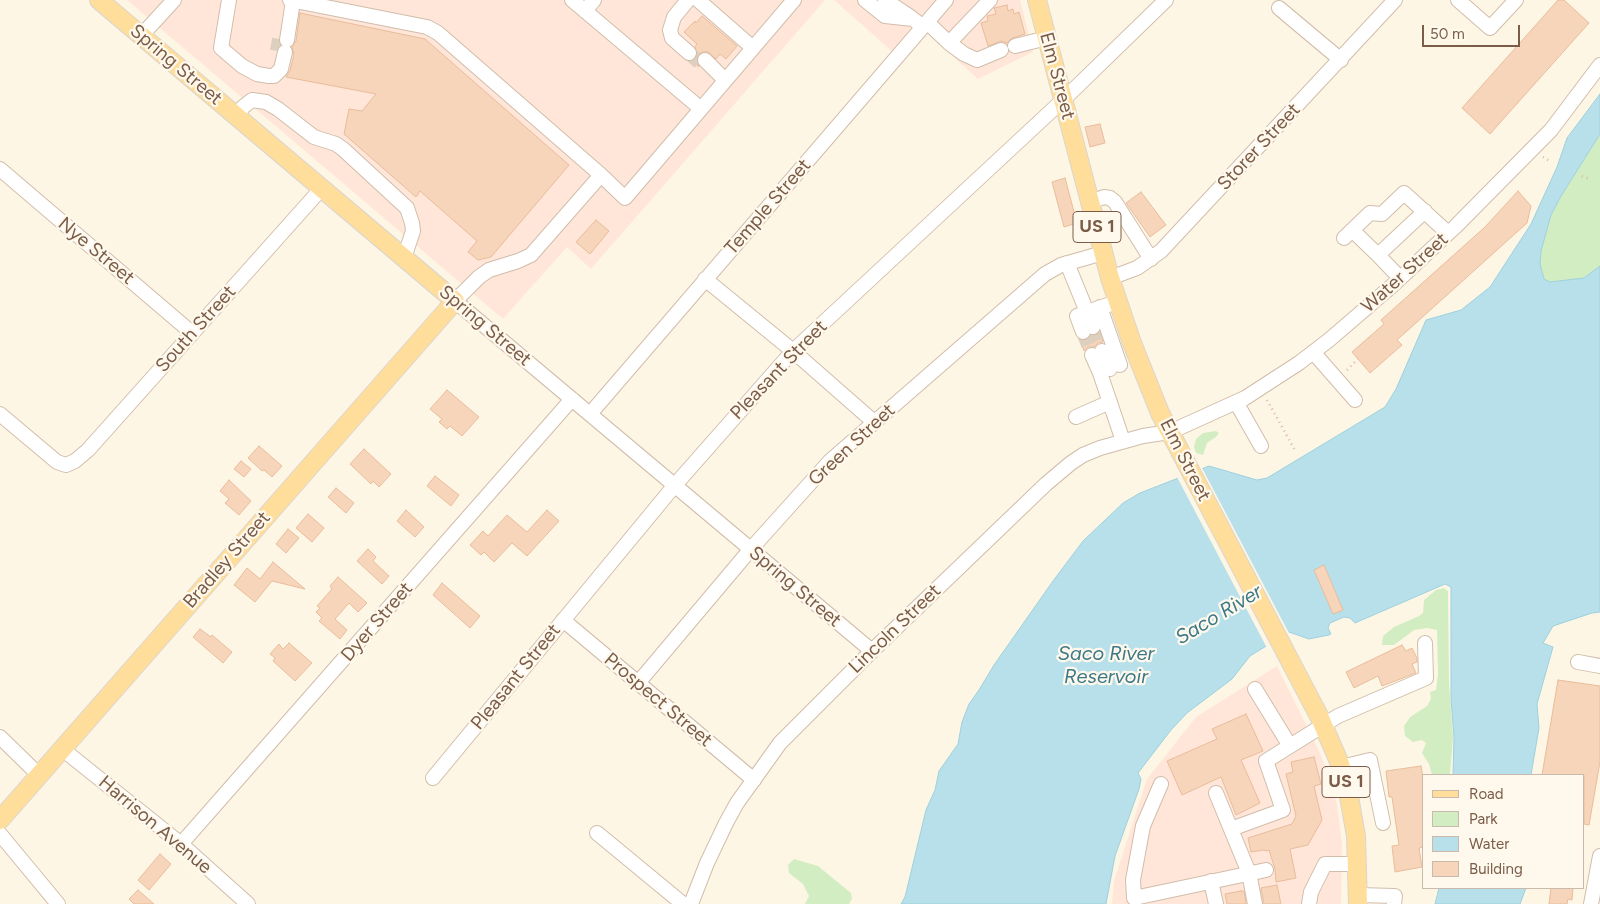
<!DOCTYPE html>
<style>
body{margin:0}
#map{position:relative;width:1600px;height:904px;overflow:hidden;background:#fef6e5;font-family:Figtree,sans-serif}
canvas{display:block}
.legend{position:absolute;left:1422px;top:774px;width:162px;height:115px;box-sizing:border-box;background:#fff9ed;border:1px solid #cabaab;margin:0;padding:6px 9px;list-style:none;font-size:15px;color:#7a5c48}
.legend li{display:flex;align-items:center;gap:10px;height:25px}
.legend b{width:25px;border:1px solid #cabaab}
.scale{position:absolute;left:1422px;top:25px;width:98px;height:22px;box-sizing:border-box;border:2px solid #7a5c48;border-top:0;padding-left:6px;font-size:15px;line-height:18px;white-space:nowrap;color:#7a5c48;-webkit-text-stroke:4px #fff9ed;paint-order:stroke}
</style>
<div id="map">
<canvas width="1600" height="904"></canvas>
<ul class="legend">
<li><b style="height:6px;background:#ffde9b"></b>Road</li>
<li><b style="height:14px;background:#d2edc2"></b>Park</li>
<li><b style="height:14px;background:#b8e0ea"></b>Water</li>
<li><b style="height:14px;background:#f6d5bb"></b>Building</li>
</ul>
<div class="scale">50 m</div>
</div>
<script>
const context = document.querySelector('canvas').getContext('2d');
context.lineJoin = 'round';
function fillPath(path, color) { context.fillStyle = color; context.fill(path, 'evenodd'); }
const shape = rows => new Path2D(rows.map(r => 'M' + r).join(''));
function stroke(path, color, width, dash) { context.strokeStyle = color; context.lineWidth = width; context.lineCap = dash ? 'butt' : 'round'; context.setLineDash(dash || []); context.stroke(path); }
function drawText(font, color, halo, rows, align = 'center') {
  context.font = font + ' Figtree,sans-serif'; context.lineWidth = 4.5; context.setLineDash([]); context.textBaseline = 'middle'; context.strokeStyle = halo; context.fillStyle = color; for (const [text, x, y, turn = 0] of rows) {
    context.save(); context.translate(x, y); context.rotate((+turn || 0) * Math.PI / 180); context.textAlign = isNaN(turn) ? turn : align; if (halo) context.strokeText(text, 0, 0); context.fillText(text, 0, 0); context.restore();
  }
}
const commercial = shape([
 [127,0,825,0,591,269,567,247,503,319],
 [834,0,1020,0,1033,52,978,79,920,27,895,54],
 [1277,666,1321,755,1337,804,1342,843,1341,904,1112,904,1114,881,1147,779,1196,717]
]);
const green = shape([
 [1600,134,1600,266,1584,278,1550,282,1544,279,1540,264,1541,251,1551,215,1561,196],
 [1216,431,1219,433,1216,437,1207,443,1203,455,1196,453,1194,447,1196,439,1203,433],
 [1444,588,1448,591,1449,683,1453,737,1450,775,1432,775,1429,764,1422,753,1426,743,1422,740,1413,742,1405,736,1404,726,1410,717,1427,706,1431,699,1430,692,1436,690,1438,674,1437,630,1427,628,1414,630,1394,645,1382,645,1383,636,1394,627,1419,616,1423,613,1424,600,1436,590],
 [794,859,818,866,851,893,852,899,849,904,805,904,809,896,803,884,789,873,788,865]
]);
const water = shape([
 [1600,94,1600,134,1561,196,1551,215,1541,251,1540,264,1544,279,1550,282,1584,278,1600,266,1600,612,1592,613,1553,626,1543,643,1553,647,1537,704,1539,728,1531,775,1453,775,1454,737,1451,699,1451,587,1445,584,1355,623,1350,618,1344,617,1330,623,1328,628,1331,634,1329,635,1309,639,1289,632,1250,656,1232,679,1187,713,1171,730,1138,773,1141,779,1139,789,1115,856,1106,904,901,904,905,897,926,810,935,790,939,771,958,744,962,722,969,704,979,690,994,665,1053,581,1083,541,1123,503,1140,493,1209,466,1257,480,1267,478,1385,407,1396,389,1426,320,1461,310,1490,287,1531,224,1557,167,1567,138,1600,94],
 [1439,888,1526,888,1520,904,1435,904,1439,888]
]);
const pier = shape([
 [1201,466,1290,635,1267,648,1177,477]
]);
const building = shape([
 [1558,0,1564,0,1589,23,1490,134,1462,108,1558,0],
 [1007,5,1008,11,1013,9,1014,14,1019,12,1025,34,1012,38,1007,43,1002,41,988,46,981,23,988,21,987,16,996,14,994,8,1007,5],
 [300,13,425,39,569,165,491,257,478,260,468,252,477,241,420,191,416,197,344,134,349,109,362,111,376,94,286,77,290,71,294,54,292,47,296,41,300,13],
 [702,16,737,46,726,59,720,54,716,59,708,52,702,52,696,58,699,67,692,61,697,55,695,47,697,44,684,32,695,21,696,23,702,16],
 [1100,124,1105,143,1090,147,1085,127,1100,124],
 [1065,178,1077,223,1064,227,1052,182,1065,178],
 [1518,191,1531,206,1527,223,1397,340,1402,345,1370,373,1352,352,1384,324,1381,320,1485,227,1518,191],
 [1141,192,1166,225,1150,237,1126,203,1141,192],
 [596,220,609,231,590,254,576,242,596,220],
 [1100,333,1103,342,1098,343,1094,347,1088,347,1084,351,1080,340,1086,340,1091,335,1096,335,1100,333],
 [447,390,479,417,462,436,450,426,447,429,439,422,442,419,430,409,447,390],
 [259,446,282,466,272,477,264,470,262,471,248,458,259,446],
 [364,449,391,474,379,487,373,481,371,484,350,464,364,449],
 [241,461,251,469,244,477,234,469,241,461],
 [435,476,459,495,451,506,427,486,435,476],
 [229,480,251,501,239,515,225,503,229,499,220,491,229,480],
 [336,488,354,503,346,513,328,497,336,488],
 [406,510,424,527,415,537,397,521,406,510],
 [547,510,559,521,527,556,512,543,494,562,484,552,481,555,470,545,483,531,488,536,507,515,527,532,547,510],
 [308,514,324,528,312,542,296,528,308,514],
 [288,529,299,538,286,553,276,544,288,529],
 [368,549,376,557,373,561,389,576,382,584,357,561,368,549],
 [273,562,305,589,272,581,255,602,234,585,247,568,260,579,273,562],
 [1324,565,1343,610,1333,614,1314,570,1324,565],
 [338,577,367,603,358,612,349,603,335,619,347,630,340,639,319,621,322,618,316,612,320,608,317,606,332,589,330,586,338,577],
 [442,583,480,616,470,628,433,595,442,583],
 [200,629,211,637,212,635,232,652,223,663,193,637,200,629],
 [289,643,312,663,295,681,273,661,275,658,270,654,279,644,283,649,289,643],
 [1402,645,1406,651,1412,648,1417,658,1417,662,1412,664,1416,673,1382,686,1378,676,1354,688,1346,672,1402,645],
 [1558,680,1600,686,1600,762,1589,825,1584,824,1584,775,1542,775,1558,680],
 [1246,714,1263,751,1241,760,1260,803,1236,815,1221,777,1182,795,1167,761,1217,739,1212,729,1246,714],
 [1314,757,1321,784,1314,786,1322,820,1308,845,1290,849,1296,878,1276,882,1275,869,1269,850,1265,851,1264,850,1251,852,1248,838,1292,824,1296,816,1286,774,1293,772,1291,762,1314,757],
 [1421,766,1424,783,1424,847,1419,848,1422,867,1395,872,1392,846,1399,845,1392,797,1389,797,1386,771,1421,766],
 [160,854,171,864,149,890,138,880,160,854],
 [1277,885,1281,904,1264,904,1261,888,1277,885],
 [1551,888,1573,888,1572,900,1568,899,1567,904,1549,904,1551,888],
 [138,890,154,904,134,904,129,899,138,890],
 [1241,891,1244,891,1246,904,1227,904,1225,894,1241,891]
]);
const minorTunnel = shape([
 [277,51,279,39],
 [689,53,702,65],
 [1093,327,1102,351],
 [1083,332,1092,355]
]);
const path = shape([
 [1543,157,1551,162],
 [1582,176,1590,179],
 [1347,370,1358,359],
 [1267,400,1296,452]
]);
const minor = shape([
 [229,0,221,48,242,66,257,74,269,76,274,76,281,69,285,52],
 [290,0,427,27,438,33,601,175,625,198,794,0],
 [572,0,700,108],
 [688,0,674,17,670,30,672,38,689,53],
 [698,0,753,48],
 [865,0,885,16,913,19,923,27],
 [885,0,912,18],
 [1458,0,1490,28,1516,0],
 [1279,8,1341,60],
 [585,11,594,0],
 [927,22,949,43,990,0],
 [141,36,174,0],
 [287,40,293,1],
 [949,43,964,54,977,60,1001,50],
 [1015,46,1047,38],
 [705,60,725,80],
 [237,117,243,107,252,100,266,102,278,109,314,137,336,144,343,149,407,208,412,223,413,231,404,258],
 [0,169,192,333],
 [601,175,531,255,518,261,489,270,479,277,455,301,872,651],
 [1090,202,1104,197,1110,198,1115,202,1151,259],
 [1352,230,1378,255],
 [1344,238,1370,213,1382,214,1404,193,1448,233],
 [1067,263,1087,312,1117,302],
 [1110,278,1137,268,1161,251,1395,0],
 [1400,278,1378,255,1425,211],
 [705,279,793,351,874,422],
 [1100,307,1120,365],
 [1083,332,1077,316,1087,312,1093,327],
 [1102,351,1110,369],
 [1313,352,1355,400],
 [1092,355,1100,373,1123,441],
 [1236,402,1261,446],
 [0,414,57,462,66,465,75,461,88,450,322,188],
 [590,414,946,0],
 [1076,417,1110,402],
 [563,620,754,780],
 [1578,662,1600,666],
 [638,683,750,550,830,461,1045,274,1061,265,1103,253],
 [1255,689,1290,746],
 [0,737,39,775],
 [61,748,181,844,248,904],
 [1341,767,1370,760,1383,823],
 [433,778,675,485,793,351,1063,100,1166,0],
 [1161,784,1143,826,1133,880,1134,898,1266,870],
 [1216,793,1249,873,1255,904],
 [1231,829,1283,810,1266,761,1338,716,1426,678,1425,643],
 [597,833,683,904],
 [0,834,58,904],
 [181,844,572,399],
 [1211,881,1216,904],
 [1358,895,1395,896,1394,904],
 [691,904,707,863,726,823,737,803,780,743,872,651,1046,484,1071,463,1083,455,1100,448,1143,436,1170,432,1245,398,1299,363,1329,340,1393,285,1455,227,1551,130,1600,65],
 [1309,904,1311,892,1325,864,1358,864],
 [1591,904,1600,856]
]);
const major = shape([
 [1037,0,1110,278,1132,343,1160,413,1320,718,1340,764,1347,785,1356,836,1358,904],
 [0,820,455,301,99,0]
]);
const shields = [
 [1097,227,48],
 [1346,782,48]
];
const shieldNames = [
 ["US 1",1097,227],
 ["US 1",1346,782]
];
const streetNames = [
 ["Spring Street",176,65,40],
 ["Elm Street",1057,76,75],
 ["Storer Street",1259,147,-47],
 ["Temple Street",768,207,-49],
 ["Nye Street",96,251,40],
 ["Water Street",1405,273,-42],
 ["Spring Street",485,326,40],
 ["South Street",196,329,-48],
 ["Pleasant Street",779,370,-46],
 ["Green Street",852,445,-43],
 ["Elm Street",1185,460,63],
 ["Bradley Street",227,560,-49],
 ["Spring Street",795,587,40],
 ["Dyer Street",377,622,-49],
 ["Lincoln Street",895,629,-44],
 ["Pleasant Street",516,677,-51],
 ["Prospect Street",658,700,40],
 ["Harrison Avenue",155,825,40]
];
const waterNames = [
 ["Saco River",1219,615,-31],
 ["Saco River",1106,654],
 ["Reservoir",1106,677]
];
fillPath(commercial, '#ffe6d8');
fillPath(green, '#d2edc2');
fillPath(water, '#b8e0ea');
stroke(water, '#9dd0dc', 1);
fillPath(pier, '#fef6e5');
fillPath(building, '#f6d5bb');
stroke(building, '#eabc9a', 1);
stroke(minorTunnel, '#ddd0be', 14, [14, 7]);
stroke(minor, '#d1bdaa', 16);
stroke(major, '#dcd5cf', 20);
stroke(path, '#dbb89d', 2.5, [1, 4]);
stroke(minor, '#fff', 14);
stroke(major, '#ffde9b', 18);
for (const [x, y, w] of shields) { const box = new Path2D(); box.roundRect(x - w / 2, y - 15.5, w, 31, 4); context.fillStyle = '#fff9ed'; context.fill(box); stroke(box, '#7a5c48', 1); }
drawText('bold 18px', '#7a5c48', null, shieldNames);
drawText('19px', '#7a5c48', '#fff9ed', streetNames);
drawText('italic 20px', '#3c7887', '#fff9ed', waterNames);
</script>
